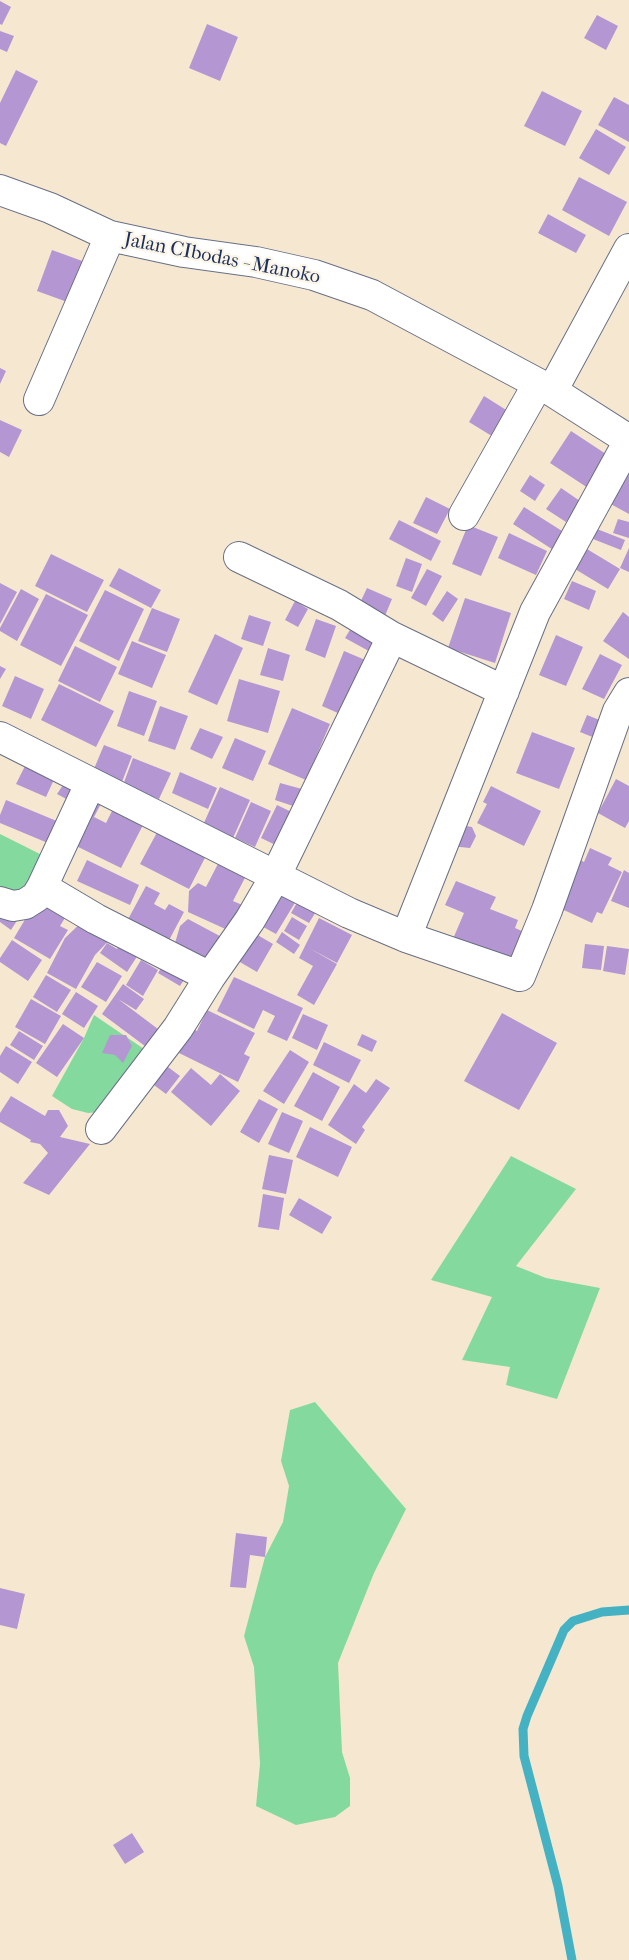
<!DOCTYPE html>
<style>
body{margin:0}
canvas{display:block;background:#f6e8d0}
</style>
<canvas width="629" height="1960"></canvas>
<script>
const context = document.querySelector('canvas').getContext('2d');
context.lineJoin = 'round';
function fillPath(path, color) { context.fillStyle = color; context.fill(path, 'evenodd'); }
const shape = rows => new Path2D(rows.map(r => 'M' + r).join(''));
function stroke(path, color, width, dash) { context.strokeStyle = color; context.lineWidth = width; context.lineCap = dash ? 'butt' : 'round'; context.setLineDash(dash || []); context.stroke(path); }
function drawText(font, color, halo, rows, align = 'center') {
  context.font = font + ' "IM FELL French Canon",serif'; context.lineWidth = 4.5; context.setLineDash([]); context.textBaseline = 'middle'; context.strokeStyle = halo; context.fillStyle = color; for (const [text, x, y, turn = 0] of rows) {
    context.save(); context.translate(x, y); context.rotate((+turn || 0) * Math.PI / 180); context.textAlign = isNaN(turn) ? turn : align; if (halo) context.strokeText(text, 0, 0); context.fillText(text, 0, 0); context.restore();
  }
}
const green = shape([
 [0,834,48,858,20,893,0,888],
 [94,1015,147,1051,100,1112,88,1113,72,1109,52,1096,84,1038],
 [511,1156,576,1189,516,1266,546,1278,600,1288,557,1399,506,1385,510,1367,462,1360,492,1297,431,1280],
 [315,1402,406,1509,374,1573,338,1663,342,1752,350,1778,350,1806,335,1817,296,1825,256,1806,260,1764,254,1667,244,1636,265,1557,283,1522,289,1486,281,1461,290,1410]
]);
const stream = shape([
 [572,1960,558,1886,524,1756,523,1729,527,1716,564,1630,573,1621,602,1612,629,1610]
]);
const building = shape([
 [0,1,11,7,2,25,0,24],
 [597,15,618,26,606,50,584,38],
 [207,24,238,37,220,81,189,68],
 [0,31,14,36,7,52,0,49],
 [16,70,38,81,6,146,0,143,0,103],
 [542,91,582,111,565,146,524,126],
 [614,97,629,105,629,142,598,125],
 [596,129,626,147,609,175,579,158],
 [579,177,627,202,609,236,562,210],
 [548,214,586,235,576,253,538,233],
 [52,250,85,262,70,303,37,291],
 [0,368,6,371,0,384],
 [484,396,511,413,495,438,469,422],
 [0,420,22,430,9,457,0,452],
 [571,431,609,456,588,488,550,463],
 [629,465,629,514,607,502],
 [530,475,545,485,535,501,520,491],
 [561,488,580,501,566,522,546,509],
 [426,497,450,509,437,534,413,523],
 [524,507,570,536,558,553,513,524],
 [618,519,629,522,629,538,613,533],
 [399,520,441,541,431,561,389,539],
 [468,525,498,537,481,576,452,564],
 [597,529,625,540,621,550,593,539],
 [509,533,547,551,536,575,498,558],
 [582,546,620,569,608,589,570,566],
 [629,548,629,572,620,568],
 [51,554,104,580,87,612,35,586],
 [406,558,422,564,412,592,396,586],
 [119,568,161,590,151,608,109,586],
 [427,569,442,576,426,606,411,598],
 [572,581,596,591,589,610,564,599],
 [0,583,17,592,0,624],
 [367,588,392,599,384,618,358,607],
 [21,589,39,599,17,641,0,631,0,628],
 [105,590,144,609,119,661,79,641],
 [447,591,458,599,443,622,432,614],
 [46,594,88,615,61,666,20,645],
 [465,598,511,613,495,663,448,648],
 [295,601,308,609,298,627,285,620],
 [152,608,180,619,167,652,138,641],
 [623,612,629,617,629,659,603,641],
 [249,615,271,622,263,646,241,639],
 [316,619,336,626,325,658,305,650],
 [356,620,386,637,376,655,345,638],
 [215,634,243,648,217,705,188,692],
 [556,635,583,647,566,686,539,675],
 [132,641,166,655,152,688,118,674],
 [75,646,117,667,100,702,58,681],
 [268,648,290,655,283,681,260,675],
 [344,651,370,662,347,717,322,706],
 [600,654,622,665,604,699,582,689],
 [0,666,6,669,0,679],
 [15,676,44,689,31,719,2,706],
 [239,679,280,691,268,733,227,721],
 [59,684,114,711,96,747,41,720],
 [129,691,157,701,144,736,117,726],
 [160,706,188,716,175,750,148,741],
 [292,708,330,724,306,780,268,764],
 [587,715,602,721,595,738,580,732],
 [200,728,223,737,212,759,190,749],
 [532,732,575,748,559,789,516,773],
 [235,738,266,751,253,781,222,768],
 [104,745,132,756,120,787,91,776],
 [133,758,171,773,159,799,123,785],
 [28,760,57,773,46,797,16,784],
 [180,772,217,788,208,809,172,793],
 [69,776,81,784,70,801,57,794],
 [616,779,629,786,629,821,625,828,598,813],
 [280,783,302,789,296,807,275,800],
 [491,786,541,811,524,846,477,823,487,804,483,802],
 [220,787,250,800,233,838,203,825],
 [89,793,103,800,94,817,106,823,113,809,143,825,121,868,64,840],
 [6,800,64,824,55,846,0,823,0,815],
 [251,802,271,811,255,847,235,838],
 [277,805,302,817,286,850,261,838],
 [161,825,209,850,189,889,140,864],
 [460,825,472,827,476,836,470,848,450,846],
 [590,848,612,858,608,865,622,872,602,914,597,912,592,923,553,905,564,852,584,862],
 [222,856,249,870,233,901,247,907,232,932,188,912,189,891,198,883,206,887],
 [87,860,139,885,130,905,77,881],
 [624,870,629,873,629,908,611,901],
 [456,881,496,897,490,909,518,920,515,928,524,932,508,970,450,946,464,913,445,905],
 [276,883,299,896,276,934,254,922],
 [146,886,160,893,154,904,165,910,169,904,184,912,167,944,126,923],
 [42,891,71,908,60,926,68,930,50,959,14,938],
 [303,892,322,902,309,923,291,913],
 [0,907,18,919,11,930,0,922],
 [292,917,307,926,299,940,284,931],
 [86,918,116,933,95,955,76,989,47,973,65,938],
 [319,918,352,935,337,963,309,948,337,964,314,1005,297,995,313,966,299,958],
 [188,919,231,942,209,969,173,950,180,926],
 [249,930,273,944,257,972,233,958],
 [282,932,300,945,294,954,276,942],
 [12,940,42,960,28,981,0,962,0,958],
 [123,941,140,952,127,972,100,953,107,943,117,949],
 [585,944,604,946,601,970,582,968],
 [607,946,629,949,625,975,603,971],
 [141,960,158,970,143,996,126,985],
 [97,962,122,976,106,1002,81,987],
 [165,962,187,975,180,986,158,973],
 [46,975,71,990,57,1012,33,997],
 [234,977,303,1008,287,1041,267,1032,275,1016,263,1010,254,1029,217,1011],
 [123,984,144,999,136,1010,118,999,170,1038,157,1055,102,1014],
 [76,992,98,1006,84,1028,62,1014],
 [31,999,61,1016,45,1044,15,1027],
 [207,1010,255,1033,244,1054,250,1057,238,1082,179,1053,191,1028,197,1031],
 [502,1013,557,1043,519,1110,464,1081],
 [303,1014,328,1025,317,1050,292,1038],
 [63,1024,84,1038,57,1077,36,1063],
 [19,1031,43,1046,34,1060,10,1045],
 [362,1034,377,1041,372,1052,357,1045],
 [110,1035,126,1035,132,1046,123,1063,115,1055,102,1053],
 [324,1042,361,1060,349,1083,313,1065],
 [6,1046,32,1062,18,1084,0,1072,0,1056],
 [290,1050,309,1062,284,1104,263,1091],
 [164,1064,180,1076,166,1094,150,1082],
 [191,1068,211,1085,220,1074,240,1091,211,1126,171,1092],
 [313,1072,340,1087,322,1121,294,1106],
 [376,1079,390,1088,362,1127,365,1130,356,1144,328,1125,354,1084,366,1093],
 [11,1096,45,1116,48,1110,59,1110,68,1126,60,1137,90,1144,49,1195,23,1183,48,1153,40,1144,30,1142,31,1140,0,1122,0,1113],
 [259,1099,278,1109,259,1143,240,1132],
 [282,1112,303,1121,289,1153,268,1144],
 [310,1127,352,1147,338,1177,296,1157],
 [269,1155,293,1160,286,1194,262,1189],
 [263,1194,284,1198,279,1230,258,1227],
 [299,1198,332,1217,322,1234,289,1215],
 [236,1533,267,1537,265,1557,250,1555,246,1588,230,1587],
 [0,1588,25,1594,17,1629,0,1625],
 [132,1833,144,1852,125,1864,113,1845]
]);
const minor = shape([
 [0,190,50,208,110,236,184,252,256,262,314,275,372,295,552,391,629,440],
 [552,391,629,249],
 [39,400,110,236],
 [464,515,538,384],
 [239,557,339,605,392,637,504,691],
 [0,737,349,913,406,937,520,976,547,910,618,711,629,693],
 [42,887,90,784],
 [0,902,13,906,25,904,36,897,42,887,96,919,210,977,250,920,275,877,392,637],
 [406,937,535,612,629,441],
 [101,1129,178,1028,210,977]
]);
const streetNames = [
 ["Jalan CIbodas - Manoko",222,259,11]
];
fillPath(green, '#84da9e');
stroke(stream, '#45b2c3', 9);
fillPath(building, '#b496d3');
stroke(minor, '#687086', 32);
stroke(minor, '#fff', 30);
drawText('20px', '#1b2f5e', '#fcf5e5', streetNames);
</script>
